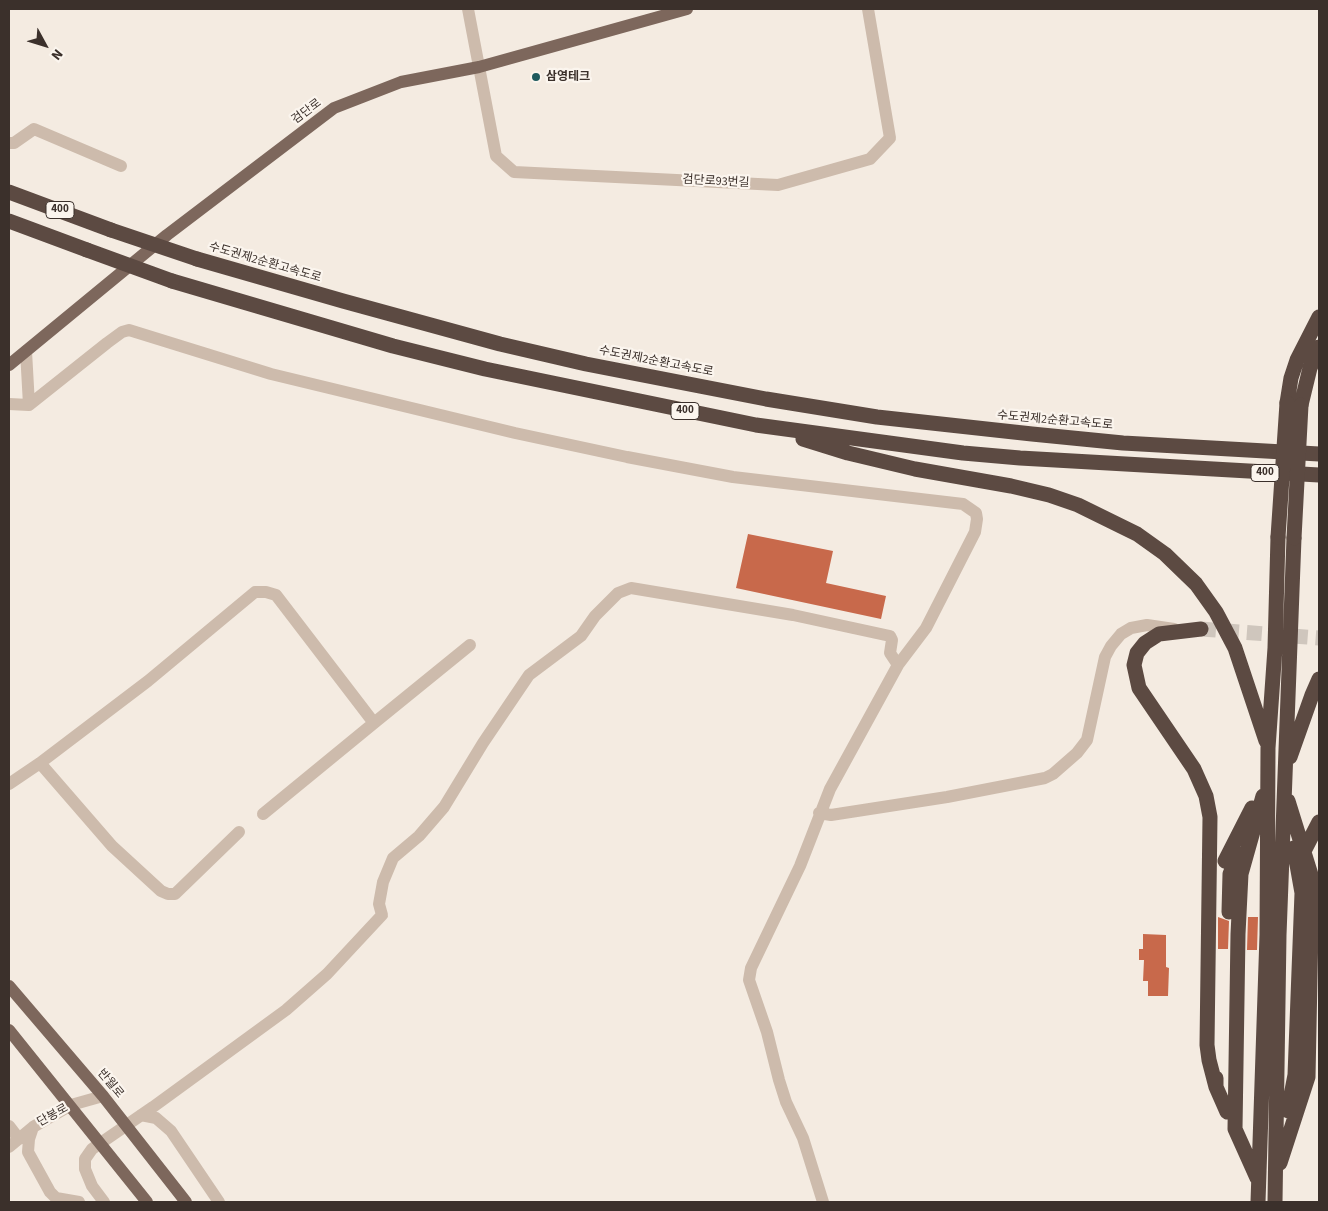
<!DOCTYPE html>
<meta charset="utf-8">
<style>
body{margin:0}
#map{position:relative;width:1328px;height:1211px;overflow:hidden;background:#f4ebe1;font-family:"Source Sans 3",sans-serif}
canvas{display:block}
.frame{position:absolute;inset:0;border:10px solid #3b302b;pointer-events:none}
.north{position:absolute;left:20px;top:20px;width:50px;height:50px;-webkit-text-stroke:4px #fbf5ee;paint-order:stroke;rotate:129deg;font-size:14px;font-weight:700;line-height:20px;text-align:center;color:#3b302b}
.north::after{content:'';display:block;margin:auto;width:18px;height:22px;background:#3b302b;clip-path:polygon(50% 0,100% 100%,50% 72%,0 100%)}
</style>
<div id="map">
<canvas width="1328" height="1211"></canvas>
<div class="frame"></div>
<div class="north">N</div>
</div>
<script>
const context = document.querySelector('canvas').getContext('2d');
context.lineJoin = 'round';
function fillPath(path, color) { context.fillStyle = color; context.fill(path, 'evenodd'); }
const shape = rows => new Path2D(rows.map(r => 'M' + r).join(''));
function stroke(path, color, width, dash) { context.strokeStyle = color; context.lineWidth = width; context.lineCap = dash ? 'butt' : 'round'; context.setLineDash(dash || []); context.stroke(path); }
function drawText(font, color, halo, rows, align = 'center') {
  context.font = font + ' "Source Sans 3","Noto Sans KR",sans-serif'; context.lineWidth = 4.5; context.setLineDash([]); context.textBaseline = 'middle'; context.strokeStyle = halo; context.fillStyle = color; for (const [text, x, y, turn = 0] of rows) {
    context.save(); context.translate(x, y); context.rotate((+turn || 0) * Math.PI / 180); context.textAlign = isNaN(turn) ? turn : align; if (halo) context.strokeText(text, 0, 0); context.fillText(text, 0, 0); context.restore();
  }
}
const building = shape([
 [748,534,833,551,826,583,886,596,881,619,736,588],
 [1218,917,1229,921,1228,949,1218,949],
 [1248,917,1258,917,1257,950,1247,950],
 [1143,934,1166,935,1166,967,1169,968,1168,996,1148,996,1148,981,1143,981,1144,960,1139,960,1139,949,1143,949]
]);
const highwayTunnel = shape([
 [1201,629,1319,638]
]);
const minor = shape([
 [468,9,496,156,514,172,778,185,870,159,890,138,868,9],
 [9,143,14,143,34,129,121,166],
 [9,404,29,405,26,351],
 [29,405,107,343,122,332,129,330,271,374,515,433,627,457,733,477,963,504,976,513,977,519,975,532,926,628,898,665,830,789,800,866,751,968,749,980,767,1032,779,1080,786,1102,803,1138,823,1202],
 [374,723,470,645],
 [40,763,112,846,161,891,168,894,175,894,239,832],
 [9,784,40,763,148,681,255,592,266,592,276,595,374,723,263,814],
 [819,813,831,815,947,797,1045,778,1053,774,1077,753,1087,740,1105,657,1111,646,1121,634,1131,628,1147,625,1174,629],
 [141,1115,156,1118,171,1131,219,1202],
 [9,1126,19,1139],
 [33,1127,29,1139,28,1152,50,1192,56,1198,79,1202],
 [9,1147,33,1127,71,1105,103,1096],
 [104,1202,92,1186,85,1169,85,1159,92,1149,153,1107,286,1010,327,974,382,915,379,904,383,882,393,858,419,836,444,807,483,743,529,675,581,636,595,616,618,593,631,588,793,615,890,636,892,640,890,653,898,665]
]);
const major = shape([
 [9,365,167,235,334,108,401,82,479,67,687,9],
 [9,986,103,1096,186,1202],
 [9,1030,147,1202]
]);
const highway = shape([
 [9,192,111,230],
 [9,221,87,250],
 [197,259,343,301,500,344,586,364,766,399,877,417,1032,434,1123,443,1319,454],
 [172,281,393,346,485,369,756,425,963,453,1020,458,1319,475],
 [1287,403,1291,378,1297,360,1319,317],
 [1301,405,1310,368,1319,347],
 [803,439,848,453,915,469,1011,486,1049,495,1078,505,1137,534,1165,554,1196,584,1216,612,1235,648,1266,741],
 [1201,629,1159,634,1145,643,1137,653,1134,665,1139,688,1194,769,1206,796,1210,817,1207,1045,1209,1060,1216,1087],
 [1290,757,1312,695,1319,679],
 [1302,855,1319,822],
 [1225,861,1252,808],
 [1229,912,1230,874,1238,854],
 [1216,1078,1216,1087,1227,1112],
 [1288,1111,1295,1075,1302,893,1294,848],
 [1280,1163,1308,1077,1312,878,1288,801],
 [1257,1178,1235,1129,1238,934,1241,874,1263,796],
 [1258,1202,1267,935,1268,748,1275,648,1278,537],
 [1275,1202,1279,935,1294,538]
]);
const highwayBridge = shape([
 [111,230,197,259],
 [87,250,172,281],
 [1278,537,1287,403],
 [1294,538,1301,405]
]);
const markers = [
 [536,77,5,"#1f5a5e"]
];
const shields = [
 [60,210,28],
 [685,411,28],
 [1265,473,28]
];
const shieldNames = [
 ["400",60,210],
 ["400",685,411],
 ["400",1265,473]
];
const poiNames = [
 ["삼영테크",546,77]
];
const streetNames = [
 ["검단로",307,112,-37],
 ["검단로93번길",716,182,3],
 ["수도권제2순환고속도로",265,263,16],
 ["수도권제2순환고속도로",656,362,11],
 ["수도권제2순환고속도로",1055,421,5],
 ["반월로",110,1084,50],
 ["단봉로",53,1116,-29]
];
fillPath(building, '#c8694b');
stroke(highwayTunnel, '#cfc6bd', 15, [15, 8]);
stroke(minor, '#cdbbac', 12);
stroke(major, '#7d675c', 12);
stroke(highway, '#5c4a42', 15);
stroke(highwayBridge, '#5c4a42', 15);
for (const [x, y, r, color] of markers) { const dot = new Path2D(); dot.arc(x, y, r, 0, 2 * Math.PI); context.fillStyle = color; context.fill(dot); stroke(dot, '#fbf5ee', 2); }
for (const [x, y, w] of shields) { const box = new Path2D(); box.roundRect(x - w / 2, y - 8.5, w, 17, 4); context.fillStyle = '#fbf5ee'; context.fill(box); stroke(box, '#3b302b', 1); }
drawText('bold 11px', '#3b302b', null, shieldNames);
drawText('bold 12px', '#3b302b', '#fbf5ee', poiNames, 'left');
drawText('12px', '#3b302b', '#fbf5ee', streetNames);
</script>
